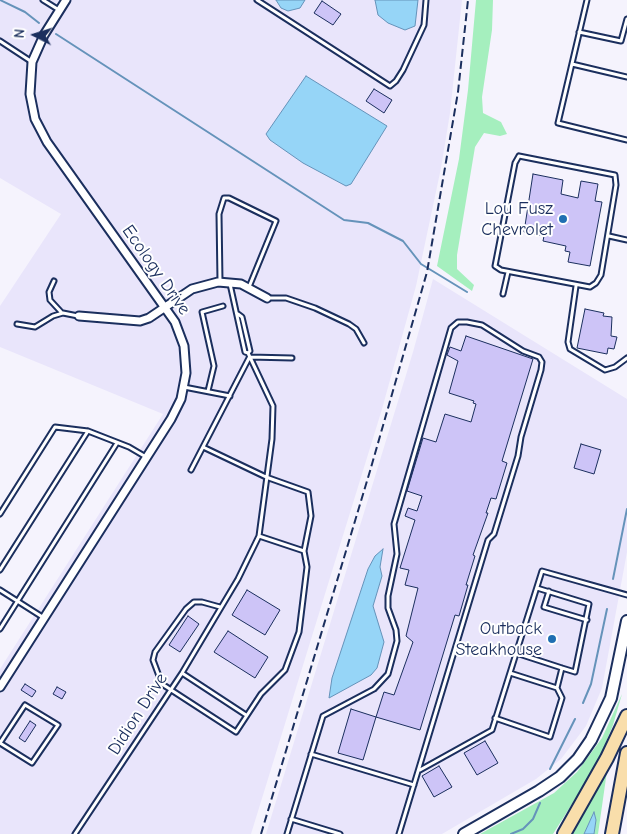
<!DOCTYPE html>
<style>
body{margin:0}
#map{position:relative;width:627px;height:834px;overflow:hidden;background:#f5f3fd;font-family:"Comic Neue",sans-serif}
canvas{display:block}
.north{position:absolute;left:10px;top:10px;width:50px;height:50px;-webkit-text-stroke:4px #fff;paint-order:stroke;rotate:275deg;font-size:14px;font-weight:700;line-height:20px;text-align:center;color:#1b2f5e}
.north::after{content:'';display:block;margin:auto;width:18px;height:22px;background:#1b2f5e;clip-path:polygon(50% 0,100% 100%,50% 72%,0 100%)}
</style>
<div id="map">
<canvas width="627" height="834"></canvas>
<div class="north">N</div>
</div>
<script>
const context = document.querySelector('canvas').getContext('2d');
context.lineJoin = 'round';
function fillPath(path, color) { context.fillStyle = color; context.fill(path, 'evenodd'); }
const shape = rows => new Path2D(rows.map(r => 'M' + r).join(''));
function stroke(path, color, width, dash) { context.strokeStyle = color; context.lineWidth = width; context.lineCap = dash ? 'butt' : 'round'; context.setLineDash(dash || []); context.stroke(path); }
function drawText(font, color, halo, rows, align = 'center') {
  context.font = font + ' "Comic Neue",sans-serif'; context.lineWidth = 4; context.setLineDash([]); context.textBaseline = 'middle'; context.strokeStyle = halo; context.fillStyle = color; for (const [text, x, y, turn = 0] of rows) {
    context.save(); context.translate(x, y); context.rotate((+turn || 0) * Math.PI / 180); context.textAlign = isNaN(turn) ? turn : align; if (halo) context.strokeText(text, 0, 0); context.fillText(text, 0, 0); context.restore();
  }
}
const built = shape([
 [0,0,462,0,450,113,441,168,416,286,382,409,251,834,0,834,0,669,163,414,0,347,0,306,61,214,0,178],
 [433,279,627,399,627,552,602,688,586,726,561,759,536,779,442,834,266,834,413,352]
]);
const green = shape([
 [476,0,493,0,492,30,482,97,483,113,501,122,507,134,500,136,484,133,475,147,457,255,457,269,474,285,472,291,437,266,459,159,468,90],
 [622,694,613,725,596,766,553,834,480,834,554,793,577,772,602,738],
 [607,771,598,834,594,834,596,820,594,812,584,834,571,834]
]);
const water = shape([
 [276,0,305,0,300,8,288,11,281,8,276,0],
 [375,0,418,0,415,26,405,30,388,23,378,15,375,0],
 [306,76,387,126,351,184,346,186,303,163,270,140,266,134,306,76],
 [383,549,380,567,382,576,373,606,384,642,377,668,371,675,329,698,332,678,368,569,375,556,383,549],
 [594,812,596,820,594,834,584,834,594,812]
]);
const stream = shape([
 [0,0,25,12,39,23],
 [56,34,344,220,368,223,403,241,421,264,467,292],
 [613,579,627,509],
 [583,703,591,684,607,609],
 [550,769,575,719],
 [511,834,523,829,533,819,540,803]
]);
const building = shape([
 [322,1,341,14,333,25,314,13,322,1],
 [374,89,392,100,384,113,366,101,374,89],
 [533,174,563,180,561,194,578,198,581,181,598,184,595,201,602,202,590,266,568,262,570,252,565,251,566,246,543,241,544,236,524,232,533,174],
 [585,309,604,313,603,316,612,317,611,336,617,337,614,349,608,348,607,354,577,348,585,309],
 [466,336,533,359,502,461,507,463,496,499,491,498,486,513,488,513,473,555,475,556,466,585,468,585,459,616,455,615,420,730,376,717,384,692,394,695,413,642,406,636,418,588,405,585,409,570,400,568,415,520,405,516,408,508,417,511,422,496,407,491,423,438,436,442,445,414,471,422,476,404,473,403,474,401,449,393,458,361,447,355,450,347,461,351,466,336],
 [581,444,601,450,594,474,574,468,581,444],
 [247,590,280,610,265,635,232,615,247,590],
 [188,616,199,624,180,652,169,645,188,616],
 [228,631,268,657,255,678,214,652,228,631],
 [25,684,36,691,32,697,21,690,25,684],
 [57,687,66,692,62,699,53,694,57,687],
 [351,709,376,717,363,760,338,753,351,709],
 [30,721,36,725,25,742,19,738,30,721],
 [485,741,498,763,477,775,464,753,485,741],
 [439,766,452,787,434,797,422,776,439,766]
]);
const lane = shape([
 [43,0,59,10],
 [257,0,390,86,396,81,403,70,424,25,426,0],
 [587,0,558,123,627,140],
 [579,32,621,41,627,19],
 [0,41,32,62],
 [572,64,627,77],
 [519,156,615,175,616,185,601,275,596,283,590,287,501,270,495,266,515,163,519,156],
 [609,236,627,240],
 [54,281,49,292,50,300,62,313],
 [220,281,219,214,224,198,229,198,276,221,249,287],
 [576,286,568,342,570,349,605,370,615,367,627,358],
 [503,294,508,272],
 [268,298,286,298,315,308,349,324,356,329,364,343],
 [238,314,242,317,250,351,248,353],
 [17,324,35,327,53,316,63,313,78,316],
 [250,357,292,358],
 [184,387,230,396],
 [208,391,214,366,202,312,223,306],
 [203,447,266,477,308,492,311,516,304,551,307,567,299,632,285,670,261,694,236,732,162,684,153,660,155,652,186,609,194,602,202,602,220,607],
 [191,470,249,358],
 [0,514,55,427,88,431,129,447,146,457],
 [259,536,304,551],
 [0,570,88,431],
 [0,590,44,618],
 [549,591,544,607,587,620],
 [0,629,117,443],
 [516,653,562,668],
 [182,673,246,715],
 [510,673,557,688,562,668,575,672,589,604,537,588],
 [25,705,58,725,32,763,0,743,25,705],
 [495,718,550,737,562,698,557,688],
 [311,754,414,785],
 [420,770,492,730,542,571,627,595],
 [291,819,340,834],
 [75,834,182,673,238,579,259,536,272,439,273,406,248,353,245,352,230,284],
 [287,834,323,716,374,689,388,674,397,641,396,630,388,608,388,596,397,554,394,524,451,328,458,322,467,322,482,325,523,351,539,357,542,362,541,370,521,437,518,456,494,534,488,540,399,834]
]);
const street = shape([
 [79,316,140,321,149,318,192,289,218,282,241,284,267,298],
 [0,687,171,419,181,399,186,373,184,346,175,322,47,142,35,119,30,94,32,62,44,35,66,0]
]);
const secondary = shape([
 [464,834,539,791,560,777,578,759,591,740,611,698,627,621]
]);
const highway = shape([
 [564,834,607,758,627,716],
 [612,834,627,753]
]);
const rail = shape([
 [261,834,370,471,427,272,458,92,468,0]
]);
const markers = [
 [563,219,5,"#1f6fb2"],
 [552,639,5,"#1f6fb2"]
];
const poiNames = [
 ["Lou Fusz",553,209],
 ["Chevrolet",553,230],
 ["Outback",542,629],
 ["Steakhouse",542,650]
];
const streetNames = [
 ["Ecology Drive",156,270,55],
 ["Didion Drive",138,714,-57]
];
fillPath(built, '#e9e5fb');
fillPath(green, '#a5efbe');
fillPath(water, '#96d5f7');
stroke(water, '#6593ba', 1);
stroke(stream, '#6593ba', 2);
fillPath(building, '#cdc4f7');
stroke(building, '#1b2f5e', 1);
stroke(lane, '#1b2f5e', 7);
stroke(street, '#1b2f5e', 11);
stroke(secondary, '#1b2f5e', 14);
stroke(highway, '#1b2f5e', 16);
stroke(lane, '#fff', 3);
stroke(street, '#fff', 7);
stroke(secondary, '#fff', 10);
stroke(highway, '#f9deab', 12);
stroke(rail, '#1b2f5e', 2, [8, 4]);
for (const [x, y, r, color] of markers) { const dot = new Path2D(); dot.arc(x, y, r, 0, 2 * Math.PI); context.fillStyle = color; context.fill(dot); stroke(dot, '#fff', 2); }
drawText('18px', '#1b2f5e', '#fff', poiNames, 'right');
drawText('18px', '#1b2f5e', '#fff', streetNames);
</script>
